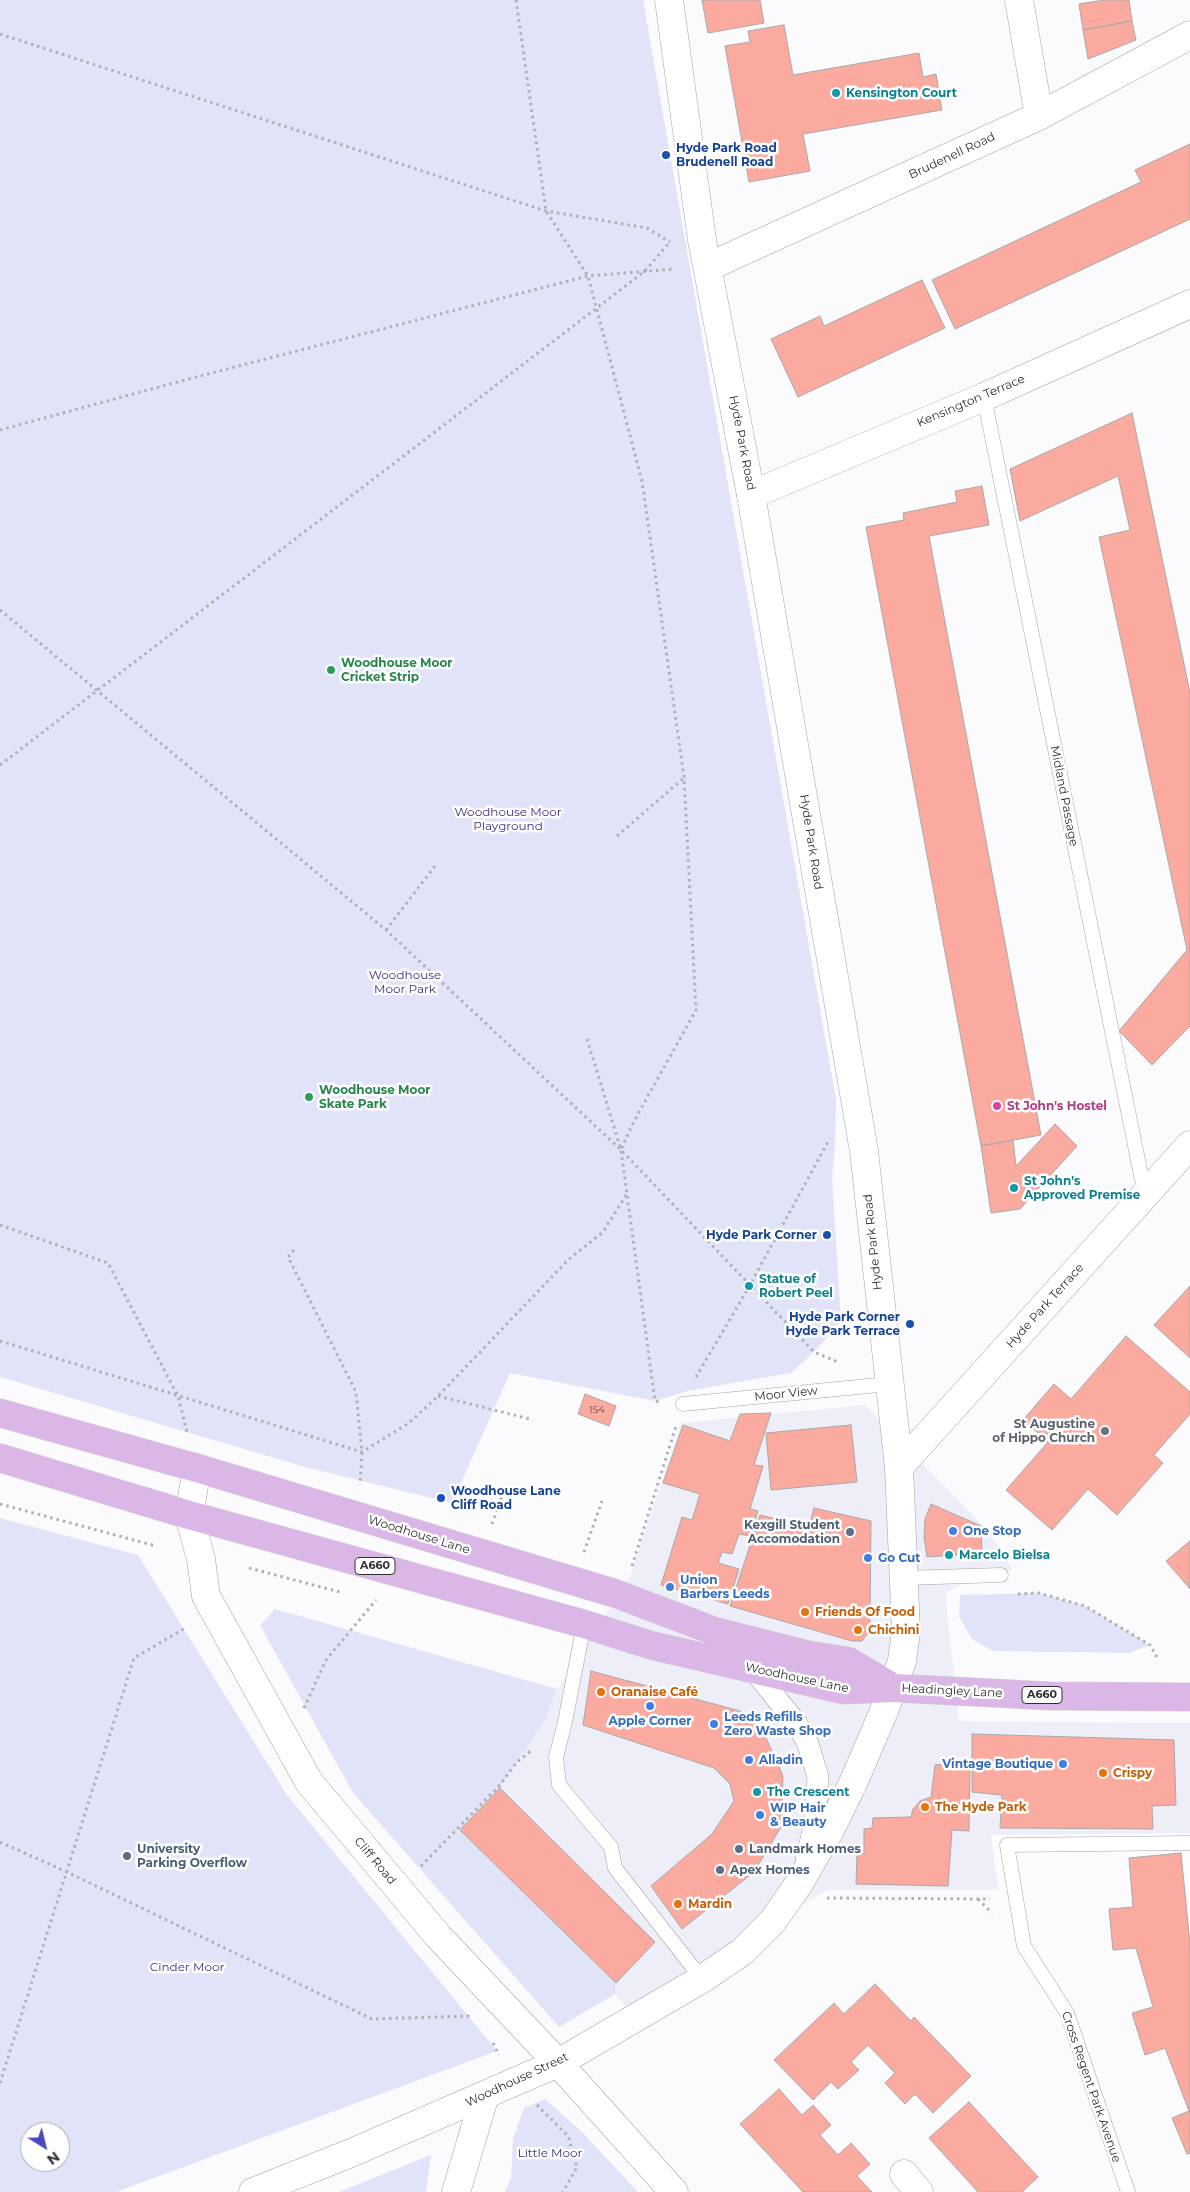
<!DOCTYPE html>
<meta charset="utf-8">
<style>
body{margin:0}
#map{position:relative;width:1190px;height:2192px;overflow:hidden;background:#fbfbfd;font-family:Montserrat,sans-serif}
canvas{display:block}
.north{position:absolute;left:20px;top:2122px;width:50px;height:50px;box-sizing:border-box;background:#fff;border:1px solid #acacac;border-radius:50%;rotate:144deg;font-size:14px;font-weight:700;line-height:20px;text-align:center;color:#2f2f2f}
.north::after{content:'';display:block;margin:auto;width:18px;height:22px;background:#4b47bd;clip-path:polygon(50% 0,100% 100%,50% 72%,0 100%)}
</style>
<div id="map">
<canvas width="1190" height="2192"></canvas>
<div class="north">N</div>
</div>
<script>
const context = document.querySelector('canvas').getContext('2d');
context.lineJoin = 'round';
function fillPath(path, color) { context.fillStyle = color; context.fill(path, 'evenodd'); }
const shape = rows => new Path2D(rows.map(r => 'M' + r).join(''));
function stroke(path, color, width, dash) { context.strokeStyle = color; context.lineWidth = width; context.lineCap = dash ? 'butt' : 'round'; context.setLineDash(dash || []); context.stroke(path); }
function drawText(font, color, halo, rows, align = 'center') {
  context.font = font + ' Montserrat,sans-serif'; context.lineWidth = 5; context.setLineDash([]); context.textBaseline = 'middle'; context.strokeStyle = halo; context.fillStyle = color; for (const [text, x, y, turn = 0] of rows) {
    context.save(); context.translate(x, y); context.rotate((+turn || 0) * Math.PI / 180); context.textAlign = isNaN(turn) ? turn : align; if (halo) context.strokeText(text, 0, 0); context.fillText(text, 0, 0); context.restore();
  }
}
const built = shape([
 [865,1405,989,1532,1013,1570,974,1576,945,1594,959,1721,1190,1723,1190,1833,991,1835,998,1890,828,1890,773,1921,635,2018,615,1994,616,1983,460,1830,500,1788,545,1720,557,1689,630,1577,681,1423]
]);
const green = shape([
 [0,0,643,0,836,1100,835,1147,832,1178,841,1322,814,1352,791,1373,687,1391,655,1401,510,1373,452,1503,305,1467,0,1377],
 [0,1518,138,1555,287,1795,497,2051,116,2192,0,2192],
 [30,2132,60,2132,60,2162,30,2162],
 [1039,1593,1085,1606,1150,1645,1129,1653,993,1651,972,1639,959,1617,960,1595],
 [275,1609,557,1689,545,1720,500,1788,460,1830,616,1983,615,1994,559,2027,353,1793,260,1625],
 [545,2099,582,2132,638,2192,505,2192,511,2178,513,2139,524,2108],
 [431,2155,426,2192,339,2192]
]);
const building = shape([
 [702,0,760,0,764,23,708,33,702,0],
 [1104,0,1129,0,1132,21,1083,30,1079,4,1104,0],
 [1132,21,1136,40,1088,59,1083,30,1132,21],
 [784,25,793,75,919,53,923,77,936,74,942,110,803,134,810,171,749,182,725,46,750,42,748,31,784,25],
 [1190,144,1190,219,955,329,932,280,1141,182,1135,170,1190,144],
 [922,280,945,328,798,397,771,339,820,316,824,326,922,280],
 [1132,413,1190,693,1190,1026,1152,1065,1119,1031,1187,950,1099,537,1130,530,1118,476,1020,521,1010,469,1132,413],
 [982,486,989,525,929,536,1041,1135,981,1146,866,527,904,520,903,513,957,502,955,491,982,486],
 [1055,1124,1077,1146,1020,1209,991,1213,981,1146,1013,1140,1016,1166,1055,1124],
 [1190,1286,1190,1358,1154,1325,1190,1286],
 [1126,1336,1190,1392,1190,1414,1154,1455,1163,1463,1117,1515,1088,1489,1052,1530,1006,1490,1048,1442,1023,1420,1054,1384,1071,1399,1126,1336],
 [585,1394,616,1406,609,1426,578,1414,585,1394],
 [771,1413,754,1465,763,1466,750,1509,758,1511,750,1536,739,1534,732,1554,722,1552,718,1563,739,1569,728,1604,661,1585,682,1517,692,1520,700,1494,663,1483,683,1425,730,1441,740,1414,771,1413],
 [851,1425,857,1482,771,1490,766,1433,851,1425],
 [931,1504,981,1526,982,1553,927,1557,924,1537,925,1519,931,1504],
 [814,1508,871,1521,870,1622,868,1633,862,1641,852,1641,730,1606,760,1515,809,1527,814,1508],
 [1190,1541,1190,1589,1166,1561,1190,1541],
 [591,1671,740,1711,762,1729,783,1776,781,1827,754,1872,682,1929,651,1886,712,1834,734,1801,730,1784,714,1768,583,1725,591,1671],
 [972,1734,1174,1740,1176,1805,1152,1806,1153,1829,1000,1828,1002,1795,972,1792,972,1734],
 [970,1762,969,1831,952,1830,948,1886,856,1884,857,1853,864,1854,864,1829,872,1828,873,1818,911,1817,913,1809,920,1801,931,1797,935,1765,970,1762],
 [500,1788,655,1942,616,1983,460,1830,500,1788],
 [1181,1853,1190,1944,1190,2153,1187,2154,1172,2118,1189,2111,1165,2048,1145,2055,1132,2013,1153,2007,1136,1948,1113,1950,1109,1909,1133,1907,1129,1858,1181,1853],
 [875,1984,911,2021,914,2017,971,2076,933,2113,915,2094,905,2104,885,2083,895,2073,868,2045,851,2062,859,2070,838,2089,831,2082,813,2100,774,2060,834,2003,844,2014,875,1984],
 [779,2089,802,2115,813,2105,831,2125,820,2135,838,2155,851,2143,870,2164,857,2176,872,2192,803,2192,740,2124,779,2089],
 [969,2102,1038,2177,1022,2192,978,2192,929,2138,969,2102]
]);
const path = shape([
 [516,0,546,211,588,276,642,481,684,777,696,1010,633,1123,621,1150],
 [0,34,546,211,647,228,670,242],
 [0,430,196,377,588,276,675,269],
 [0,610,386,930,621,1150,814,1352,838,1362],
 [0,765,645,271,669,243],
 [617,836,684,778],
 [386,930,435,866],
 [587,1039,621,1150,655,1401,660,1402],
 [0,1225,108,1263,178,1396,187,1432],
 [294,1250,288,1257,356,1392,362,1452,360,1485],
 [0,1341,362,1452,409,1423,438,1396,568,1260,603,1232,627,1194],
 [696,1377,750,1285,829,1140],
 [438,1396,530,1419],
 [0,1504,156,1546],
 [492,1524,505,1487],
 [584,1552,602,1501],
 [632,1566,676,1426],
 [249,1568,340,1592],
 [1018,1594,1039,1593,1085,1606,1150,1645,1158,1659],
 [304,1708,326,1660,376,1600],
 [0,1842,67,1872,372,2019,470,2016],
 [421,1866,499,1786,517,1762,532,1750],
 [827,1898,990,1899],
 [978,1899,992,1913],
 [493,2043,499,2055],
 [0,2083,134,1658,187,1627],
 [537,2105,568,2136,577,2167,563,2192]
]);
const service = shape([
 [984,397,1145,1195],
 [683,1404,889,1384],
 [903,1578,1001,1575],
 [584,1624,565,1722,556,1757,559,1785,611,1847,615,1868,702,1979],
 [1128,2192,1067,2013,1024,1946,1007,1845,1190,1843]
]);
const pedestrian = shape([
 [752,1668,797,1724,808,1744,818,1777,814,1828,806,1858]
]);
const minor = shape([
 [1019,0,1039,116],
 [751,495,984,397,1190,304],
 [899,1467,1190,1145],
 [197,1468,189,1515,201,1559,206,1596,309,1782,438,1936,558,2063,674,2192],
 [904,2174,919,2192],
 [456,2192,485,2095]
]);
const tertiary = shape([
 [708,267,1039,116,1190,35],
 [253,2192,351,2153,558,2063,702,1979,742,1952,773,1921,798,1885,829,1832,854,1781,884,1711,902,1661,906,1632,899,1467,864,1151,751,495,702,240,669,0]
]);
const trunk = shape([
 [0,1413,197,1468,617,1594,714,1631,809,1655,848,1661,894,1688],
 [0,1458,189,1515,584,1624,650,1645,844,1690,894,1688,1051,1696,1190,1697]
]);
const markers = [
 [836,93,5,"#0f9aa8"],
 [666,155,5,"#1a4fb4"],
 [331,670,5,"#2e9e5b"],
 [309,1097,5,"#2e9e5b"],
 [997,1106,5,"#d1479c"],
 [1014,1188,5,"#0f9aa8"],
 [827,1235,5,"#1a4fb4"],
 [749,1286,5,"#0f9aa8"],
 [910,1324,5,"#1a4fb4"],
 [1105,1431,5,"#6b7280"],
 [441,1498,5,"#1a4fb4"],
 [953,1531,5,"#3f7fe0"],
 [850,1532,5,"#5c6f8a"],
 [949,1555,5,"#0f9aa8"],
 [868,1558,5,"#3f7fe0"],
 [670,1587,5,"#3f7fe0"],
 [805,1612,5,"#e8710a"],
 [858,1630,5,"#e8710a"],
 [601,1692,5,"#e8710a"],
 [650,1706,5,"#3f7fe0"],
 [714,1724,5,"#3f7fe0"],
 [749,1760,5,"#3f7fe0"],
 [1063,1764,5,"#3f7fe0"],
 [1103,1773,5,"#e8710a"],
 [757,1792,5,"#0f9aa8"],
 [925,1807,5,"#e8710a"],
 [760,1815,5,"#3f7fe0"],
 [739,1849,5,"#5c6f8a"],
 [127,1856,5,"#5c6f8a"],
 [720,1870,5,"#5c6f8a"],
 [678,1904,5,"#e8710a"]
];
const numberNames = [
 ["154",597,1410]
];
const shields = [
 [375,1566,40],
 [1042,1695,40]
];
const shieldNames = [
 ["A660",375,1566],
 ["A660",1042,1695]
];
const cultureNames = [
 ["Kensington Court",846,93],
 ["St John's",1024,1181],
 ["Approved Premise",1024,1195],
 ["Statue of",759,1279],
 ["Robert Peel",759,1293],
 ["Marcelo Bielsa",959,1555],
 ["The Crescent",767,1792]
];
const transitNames = [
 ["Hyde Park Road",676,148],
 ["Brudenell Road",676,162],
 ["Hyde Park Corner",817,1235,"right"],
 ["Hyde Park Corner",900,1317,"right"],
 ["Hyde Park Terrace",900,1331,"right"],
 ["Woodhouse Lane",451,1491],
 ["Cliff Road",451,1505]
];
const streetNames = [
 ["Brudenell Road",952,156,-25],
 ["Kensington Terrace",971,401,-23],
 ["Hyde Park Road",742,443,79],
 ["Midland Passage",1064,796,79],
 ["Hyde Park Road",811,842,81],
 ["Hyde Park Road",873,1242,-96],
 ["Hyde Park Terrace",1045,1306,-48],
 ["Moor View",786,1394,-6],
 ["Woodhouse Lane",419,1535,17],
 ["Woodhouse Lane",797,1678,12],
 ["Headingley Lane",952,1691,3],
 ["Cliff Road",375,1861,50],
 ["Woodhouse Street",517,2080,-25],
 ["Cross Regent Park Avenue",1091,2087,71]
];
const leisureNames = [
 ["Woodhouse Moor",341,663],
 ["Cricket Strip",341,677],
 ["Woodhouse Moor",319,1090],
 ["Skate Park",319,1104]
];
const parkNames = [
 ["Woodhouse Moor",508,812],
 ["Playground",508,826],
 ["Woodhouse",405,975],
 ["Moor Park",405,989],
 ["Cinder Moor",187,1967],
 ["Little Moor",550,2153]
];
const hotelNames = [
 ["St John's Hostel",1007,1106]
];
const worshipNames = [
 ["St Augustine",1095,1424],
 ["of Hippo Church",1095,1438]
];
const serviceNames = [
 ["Kexgill Student",840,1525,"right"],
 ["Accomodation",840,1539,"right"],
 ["University",137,1849],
 ["Parking Overflow",137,1863],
 ["Landmark Homes",749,1849],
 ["Apex Homes",730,1870]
];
const shopNames = [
 ["One Stop",963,1531],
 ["Go Cut",878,1558],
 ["Union",680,1580],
 ["Barbers Leeds",680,1594],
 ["Leeds Refills",724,1717],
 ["Zero Waste Shop",724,1731],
 ["Apple Corner",650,1721,"center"],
 ["Alladin",759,1760],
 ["Vintage Boutique",1053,1764,"right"],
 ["WIP Hair",770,1808],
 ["& Beauty",770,1822]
];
const foodNames = [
 ["Friends Of Food",815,1612],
 ["Chichini",868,1630],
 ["Oranaise Café",611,1692],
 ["Crispy",1113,1773],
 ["The Hyde Park",935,1807],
 ["Mardin",688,1904]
];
fillPath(built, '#edeef7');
fillPath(green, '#e1e3f9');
fillPath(building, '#fbaa9f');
stroke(building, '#aaa8a8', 1);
stroke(service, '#a3a3a4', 15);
stroke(pedestrian, '#a3a3a4', 22);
stroke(minor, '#a3a3a4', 29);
stroke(tertiary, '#a3a3a4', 29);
stroke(trunk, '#d5d5d5', 29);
stroke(path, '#b0b0b2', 3, [2.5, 4]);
stroke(service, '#fff', 14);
stroke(pedestrian, '#fff', 21);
stroke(minor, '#fff', 28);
stroke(tertiary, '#fff', 28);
stroke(trunk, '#dab7e6', 28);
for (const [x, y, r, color] of markers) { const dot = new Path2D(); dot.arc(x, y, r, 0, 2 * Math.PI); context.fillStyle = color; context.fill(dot); stroke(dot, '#fff', 2); }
drawText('10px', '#624e4b', null, numberNames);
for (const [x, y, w] of shields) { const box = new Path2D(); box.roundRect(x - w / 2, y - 8.5, w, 17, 4); context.fillStyle = '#fff'; context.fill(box); stroke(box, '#2f2f2f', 1); }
drawText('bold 11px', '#2f2f2f', null, shieldNames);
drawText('bold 12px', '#0d838f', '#fff', cultureNames, 'left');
drawText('bold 12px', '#164399', '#fff', transitNames, 'left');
drawText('12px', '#2f2f2f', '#fff', streetNames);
drawText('bold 12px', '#27864d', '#fff', leisureNames, 'left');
drawText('12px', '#3b2f90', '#fff', parkNames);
drawText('bold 12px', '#b23c85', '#fff', hotelNames, 'left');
drawText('bold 12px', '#5b616d', '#fff', worshipNames, 'right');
drawText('bold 12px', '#4e5e75', '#fff', serviceNames, 'left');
drawText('bold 12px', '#366cbe', '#fff', shopNames, 'left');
drawText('bold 12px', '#c56008', '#fff', foodNames, 'left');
</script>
